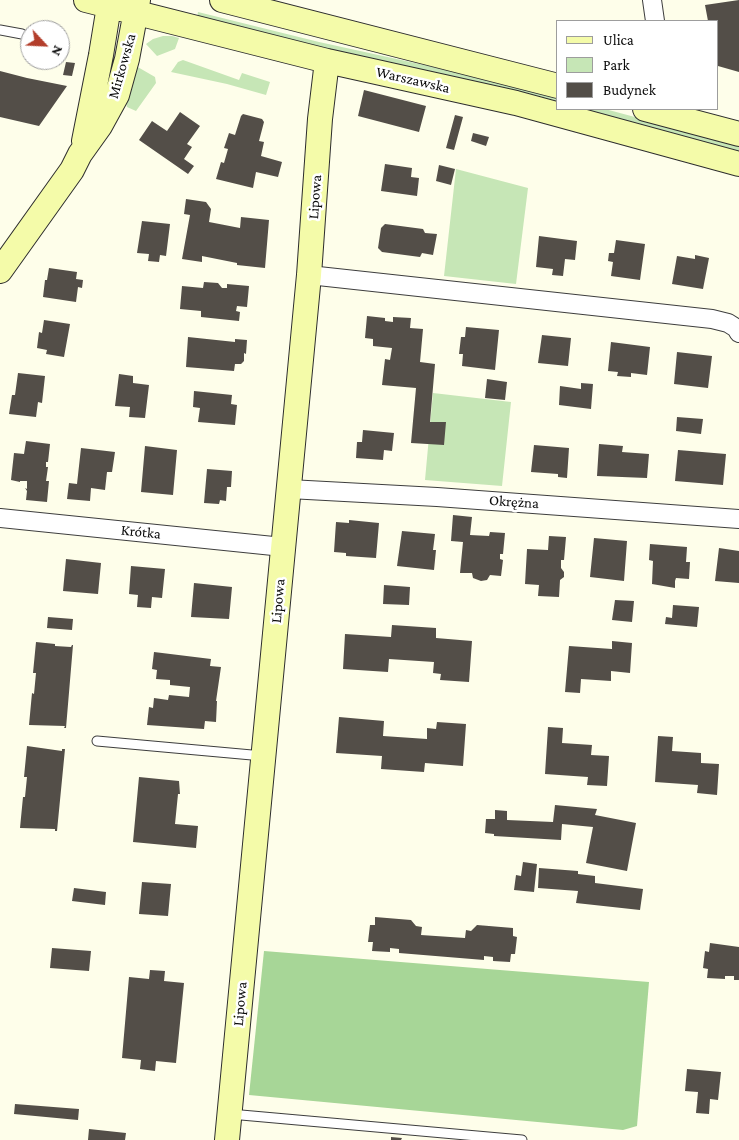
<!DOCTYPE html>
<meta charset="utf-8">
<style>
body{margin:0}
#map{position:relative;width:739px;height:1140px;overflow:hidden;background:#fefeea;font-family:"Crimson Pro",serif}
canvas{display:block}
.legend{position:absolute;left:556px;top:20px;width:162px;height:90px;box-sizing:border-box;background:#fff;border:1px solid #9d9d9d;margin:0;padding:6px 9px;list-style:none;font-size:15px;color:#0b0b0b}
.legend li{display:flex;align-items:center;gap:10px;height:25px}
.legend b{width:25px;border:1px solid #9d9d9d}
.north{position:absolute;left:20px;top:20px;width:50px;height:50px;box-sizing:border-box;background:#fff;border:1px solid #9d9d9d;border-radius:50%;rotate:115deg;font-size:14px;font-weight:700;line-height:20px;text-align:center;color:#0b0b0b}
.north::after{content:'';display:block;margin:auto;width:18px;height:22px;background:#b33e2b;clip-path:polygon(50% 0,100% 100%,50% 72%,0 100%)}
</style>
<div id="map">
<canvas width="739" height="1140"></canvas>
<ul class="legend">
<li><b style="height:6px;background:#f4fba9"></b>Ulica</li>
<li><b style="height:14px;background:#c6e6b6"></b>Park</li>
<li><b style="height:14px;background:#534e48"></b>Budynek</li>
</ul>
<div class="north">N</div>
</div>
<script>
const context = document.querySelector('canvas').getContext('2d');
context.lineJoin = 'round';
function fillPath(path, color) { context.fillStyle = color; context.fill(path, 'evenodd'); }
const shape = rows => new Path2D(rows.map(r => 'M' + r).join(''));
function stroke(path, color, width, dash) { context.strokeStyle = color; context.lineWidth = width; context.lineCap = dash ? 'butt' : 'round'; context.setLineDash(dash || []); context.stroke(path); }
function drawText(font, color, halo, rows, align = 'center') {
  context.font = font + ' "Crimson Pro",serif'; context.lineWidth = 5; context.setLineDash([]); context.textBaseline = 'middle'; context.strokeStyle = halo; context.fillStyle = color; for (const [text, x, y, turn = 0] of rows) {
    context.save(); context.translate(x, y); context.rotate((+turn || 0) * Math.PI / 180); context.textAlign = isNaN(turn) ? turn : align; if (halo) context.strokeText(text, 0, 0); context.fillText(text, 0, 0); context.restore();
  }
}
const green = shape([
 [198,12,319,42,497,81,558,96,558,102,327,51,197,18],
 [172,36,179,38,175,49,157,56,146,44,153,39,163,36],
 [183,60,239,80,242,73,270,82,266,95,227,84,171,72,178,62],
 [136,66,155,77,156,83,136,111,127,107,126,103],
 [581,109,605,109,646,120,739,146,739,152],
 [456,169,528,188,516,284,444,276],
 [433,393,511,402,502,486,425,480]
]);
const forest = shape([
 [264,951,649,982,637,1126,623,1130,249,1095]
]);
const building = shape([
 [739,0,739,72,718,66,718,21,708,21,705,5],
 [66,62,75,63,72,76,63,75],
 [0,71,27,78,67,86,39,126,0,117],
 [364,90,426,106,419,132,358,116],
 [180,112,200,126,187,144,192,147,184,159,194,166,188,174,139,140,152,121,167,131],
 [243,114,262,119,264,122,259,141,264,142,261,156,282,162,278,177,256,172,253,188,216,179,221,162,224,163,228,149,224,148,229,133,235,135,241,116],
 [455,115,463,117,454,150,446,148],
 [473,133,489,137,486,146,471,141],
 [385,164,412,168,411,177,419,178,417,196,381,191],
 [439,165,455,169,451,185,436,181],
 [186,199,206,202,211,209,209,222,240,228,241,217,269,220,265,268,237,265,237,263,202,256,202,262,182,259,190,215,184,214],
 [142,221,170,224,166,256,160,255,159,262,148,261,149,254,137,253],
 [385,224,423,229,425,233,437,234,433,255,422,253,420,257,382,252,378,248,381,228],
 [539,236,577,241,575,260,565,259,563,276,552,275,553,269,536,267],
 [616,240,645,244,640,280,611,276,613,262,608,261,609,253,614,253],
 [695,255,709,258,703,289,672,284,677,256,695,259],
 [49,268,77,272,76,279,83,280,82,288,78,287,76,302,43,297,45,280,47,280],
 [204,282,218,283,222,288,227,288,227,284,249,286,247,307,237,306,236,311,240,312,239,321,201,317,201,311,180,309,182,286,203,288],
 [367,316,385,318,385,321,393,322,393,317,411,318,410,328,423,329,420,362,435,364,430,422,446,422,444,445,411,443,416,388,382,385,385,359,390,360,392,348,373,346,373,339,365,338],
 [44,320,70,324,64,357,46,354,47,350,37,348,39,332,42,333],
 [466,327,499,330,495,370,462,366,463,354,459,354,461,337,465,337],
 [542,335,571,338,568,366,538,363],
 [188,337,235,342,235,339,247,340,246,354,244,353,244,361,241,364,235,364,234,371,186,367],
 [611,342,650,347,647,375,631,373,631,377,617,376,618,372,608,371],
 [677,352,712,356,708,388,674,384],
 [18,373,45,376,42,403,38,402,36,417,9,414,12,395,15,395],
 [119,374,133,376,133,383,149,385,145,418,129,417,130,407,115,406],
 [487,379,507,382,505,400,485,398],
 [581,383,593,384,591,409,559,405,560,386,581,389],
 [194,391,232,395,231,404,237,405,235,425,198,422,200,408,193,407],
 [677,417,703,419,701,434,676,431],
 [363,430,394,433,392,451,384,450,383,460,356,458,357,442,362,442],
 [26,441,50,444,48,462,46,462,46,467,48,467,46,481,49,481,47,502,26,500,27,491,25,488,27,489,27,481,20,481,20,482,11,480,14,453,24,454],
 [599,444,623,446,622,452,649,454,647,478,597,476],
 [534,445,569,448,567,478,558,477,558,474,531,472],
 [145,446,177,450,173,495,141,492],
 [81,448,115,452,112,472,107,472,105,490,91,488,90,501,67,499,69,483,77,484],
 [678,450,726,454,723,485,675,481],
 [207,469,232,471,231,487,227,487,226,501,220,500,219,504,204,503],
 [453,515,472,517,470,535,489,536,490,532,505,533,503,554,500,554,500,559,503,560,501,576,490,575,487,580,481,581,473,578,472,573,460,573,463,542,451,541],
 [349,520,379,523,376,558,346,556,346,553,334,552,336,522,349,523],
 [402,531,435,534,433,550,436,550,434,570,397,566],
 [549,536,566,537,564,560,561,560,561,568,564,572,564,577,560,580,559,597,538,596,539,585,525,584,527,549,548,550],
 [594,538,627,541,624,581,590,577],
 [650,544,687,547,686,562,690,562,689,579,676,578,675,581,675,588,652,584,653,561,649,560],
 [719,548,739,551,739,583,715,581],
 [66,559,101,563,98,594,63,591],
 [131,566,165,569,162,598,152,597,151,608,137,607,138,595,129,594],
 [194,583,232,587,229,619,191,617],
 [384,585,410,587,409,605,383,604],
 [615,600,634,601,632,622,612,620],
 [673,605,699,607,697,627,665,624,666,617,672,618],
 [48,617,73,619,72,630,47,628],
 [392,625,436,628,436,638,472,641,469,682,440,680,441,674,433,673,434,662,389,659,388,672,343,669,345,634,391,637],
 [612,641,632,643,630,673,611,671,611,681,581,679,580,693,565,692,569,646,612,649],
 [36,642,55,644,55,646,71,647,72,645,73,645,66,728,64,728,65,726,29,725,32,693,34,694,36,673,33,673],
 [154,652,211,659,210,666,221,667,216,701,217,701,216,722,205,721,204,729,147,725,149,707,153,708,154,698,168,700,169,695,189,697,190,687,170,685,170,680,156,679,157,670,152,669],
 [339,717,384,721,383,736,427,739,427,728,436,729,437,722,466,724,463,766,425,763,424,772,381,769,382,756,336,753],
 [548,727,563,728,562,743,592,745,591,755,609,756,607,786,587,785,588,777,545,774],
 [658,736,673,737,672,751,701,753,701,763,719,764,717,795,697,793,698,785,655,782],
 [27,746,62,751,62,749,65,749,57,831,55,831,55,829,20,828,23,797,25,797,27,777,24,777],
 [139,777,179,781,180,794,178,794,175,824,198,826,196,848,133,842],
 [555,805,597,809,595,815,636,823,627,871,586,863,593,827,562,824,561,840,494,836,494,834,485,833,486,819,495,819,495,810,507,811,507,820,553,822],
 [523,862,537,864,534,892,514,890,516,875,521,876],
 [539,868,578,871,578,874,595,876,595,883,643,889,640,910,576,903,578,891,538,888],
 [142,882,171,884,168,916,139,914],
 [74,888,106,892,105,905,72,901],
 [375,917,411,920,416,926,422,927,421,935,465,938,466,930,471,931,477,925,513,928,513,936,517,937,515,954,511,954,510,962,493,961,493,957,484,956,484,960,399,953,399,949,390,948,390,952,372,951,373,942,368,942,370,925,375,925],
 [710,943,739,947,739,980,734,980,734,976,725,976,725,979,707,978,708,969,703,968,705,951,709,952],
 [52,948,91,951,89,971,50,968],
 [150,970,165,971,164,981,184,983,176,1063,156,1061,155,1071,140,1069,141,1060,122,1058,129,977,149,979],
 [687,1069,721,1072,718,1100,710,1099,709,1114,696,1113,698,1092,685,1091],
 [15,1104,79,1109,78,1120,14,1114],
 [89,1129,126,1133,125,1140,88,1140],
 [391,1137,402,1138,401,1140,391,1140]
]);
const lane = shape([
 [0,30,22,34],
 [97,741,263,756],
 [230,1114,522,1140]
]);
const street = shape([
 [652,0,655,21],
 [309,275,712,319,728,323,736,328,739,333],
 [289,489,437,497,739,519],
 [0,518,283,547]
]);
const secondary = shape([
 [86,0,327,61,516,103,739,164],
 [222,0,558,86],
 [645,109,739,134],
 [84,141,101,55,110,0],
 [0,271,72,170,80,154,100,126,117,95,127,59,138,0],
 [227,1140,309,275,320,119,327,61]
]);
const streetNames = [
 ["Mirkowska",122,66,-74],
 ["Warszawska",413,80,13],
 ["Lipowa",315,197,-86],
 ["Okrężna",514,502,4],
 ["Krótka",141,532,6],
 ["Lipowa",278,601,-85],
 ["Lipowa",240,1004,-85]
];
fillPath(green, '#c6e6b6');
fillPath(forest, '#a7d697');
fillPath(building, '#534e48');
stroke(lane, '#3e3e3e', 11);
stroke(street, '#3e3e3e', 20);
stroke(secondary, '#2d2d2d', 26);
stroke(lane, '#fff', 9);
stroke(street, '#fff', 18);
stroke(secondary, '#f4fba9', 24);
drawText('15px', '#0b0b0b', '#fff', streetNames);
</script>
